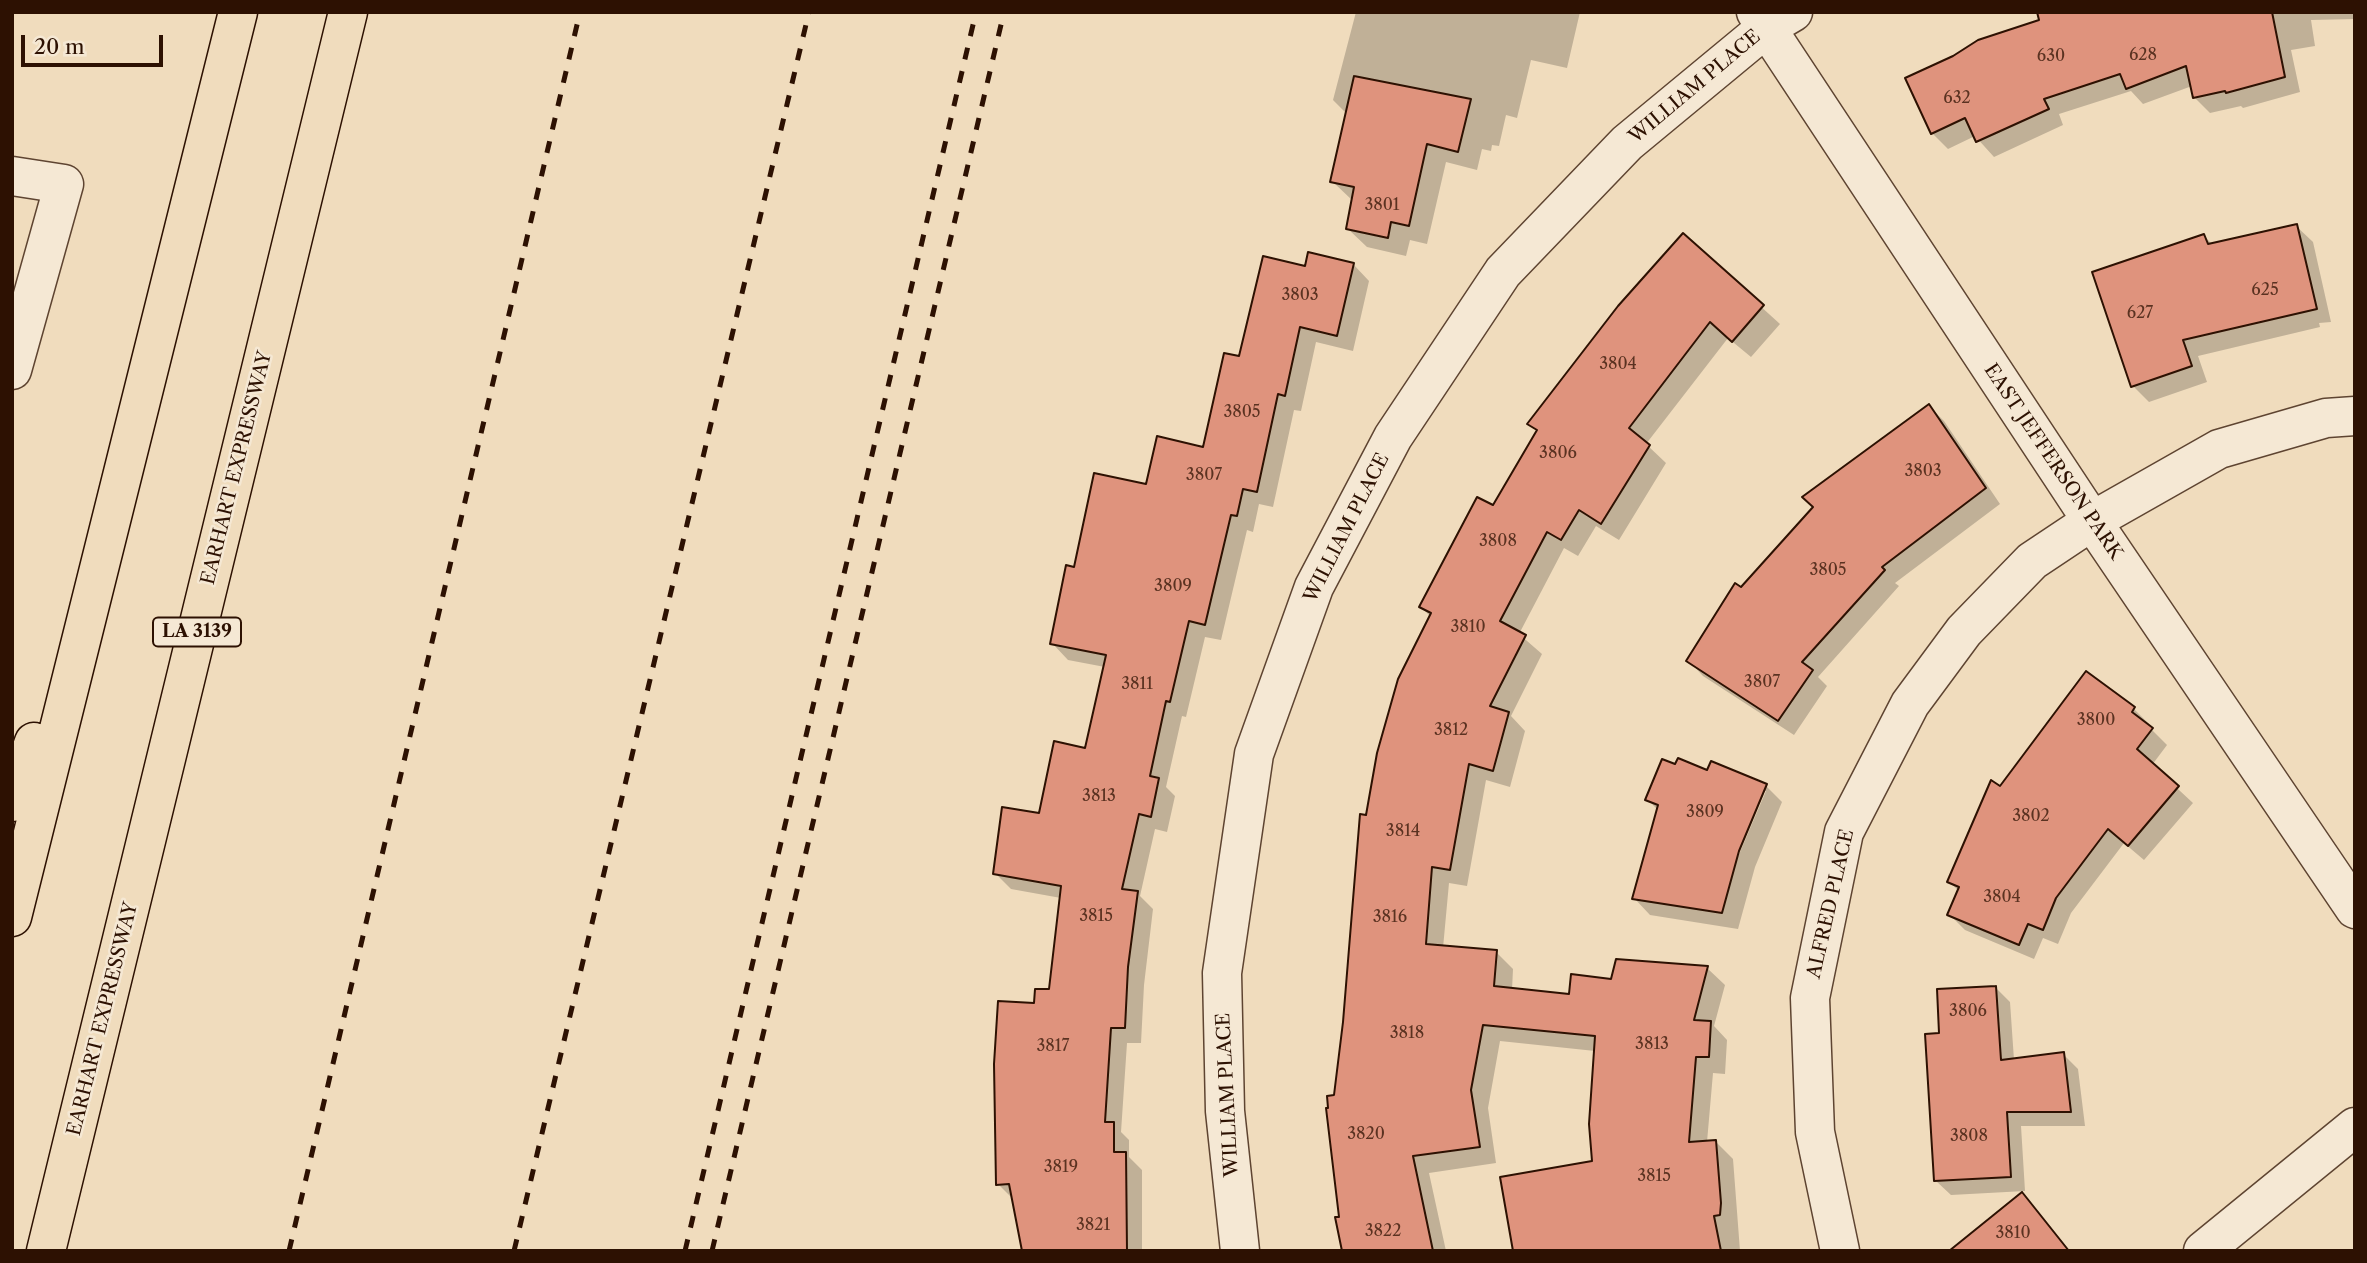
<!DOCTYPE html>
<style>
body{margin:0}
#map{position:relative;width:2367px;height:1263px;overflow:hidden;background:#f0dcbd;font-family:"Libre Caslon Text",serif}
canvas{display:block}
.frame{position:absolute;inset:0;border:14px solid #2d1102;pointer-events:none}
.scale{position:absolute;left:21px;top:35px;width:142px;height:32px;box-sizing:border-box;border:4px solid #2d1102;border-top:0;padding-left:9px;font-size:21px;line-height:24px;white-space:nowrap;color:#2d1102;-webkit-text-stroke:5px #f5e8d4;paint-order:stroke}
</style>
<div id="map">
<canvas width="2367" height="1263"></canvas>
<div class="frame"></div>
<div class="scale">20 m</div>
</div>
<script>
const context = document.querySelector('canvas').getContext('2d');
context.lineJoin = 'round';
function fillPath(path, color) { context.fillStyle = color; context.fill(path, 'evenodd'); }
const shape = rows => new Path2D(rows.map(r => 'M' + r).join(''));
function stroke(path, color, width, dash) { context.strokeStyle = color; context.lineWidth = width; context.lineCap = dash ? 'butt' : 'round'; context.setLineDash(dash || []); context.stroke(path); }
function drawText(font, color, halo, rows, align = 'center') {
  context.font = font + ' "Libre Caslon Text",serif'; context.lineWidth = 5; context.setLineDash([]); context.textBaseline = 'middle'; context.strokeStyle = halo; context.fillStyle = color; for (const [text, x, y, turn = 0] of rows) {
    context.save(); context.translate(x, y); context.rotate((+turn || 0) * Math.PI / 180); context.textAlign = isNaN(turn) ? turn : align; if (halo) context.strokeText(text, 0, 0); context.fillText(text, 0, 0); context.restore();
  }
}
const shadow = shape([
 [1356,12,1580,12,1567,68,1531,60,1517,118,1506,115,1499,146,1492,145,1491,151,1482,149,1477,170,1446,162,1427,244,1410,240,1406,256,1367,247,1347,228,1353,201,1332,181,1347,114,1333,100],
 [2039,12,2355,12,2355,19,2311,20,2315,46,2291,50,2300,92,2243,108,2241,106,2210,113,2194,97,2192,86,2143,104,2131,91,2059,114,2063,125,1994,157,1975,136,1948,149,1932,133,2041,22],
 [2296,226,2313,242,2331,322,2319,323,2320,327,2198,356,2207,382,2149,402,2133,386,2204,236,2213,245],
 [1683,236,1780,324,1751,357,1728,338,1646,444,1666,463,1619,540,1596,526,1578,556,1564,548,1519,634,1542,654,1511,716,1525,731,1510,787,1486,780,1467,886,1449,883,1443,948,1496,952,1513,969,1512,990,1570,996,1612,981,1707,968,1725,985,1714,1026,1727,1040,1725,1074,1713,1073,1707,1142,1716,1142,1733,1159,1740,1251,1577,1251,1594,1162,1595,1051,1500,1041,1488,1108,1496,1163,1429,1173,1446,1251,1349,1251,1336,1097,1367,817,1431,617,1421,607,1493,508,1538,432,1529,424],
 [1353,264,1369,281,1353,351,1316,342,1301,411,1294,410,1273,507,1259,504,1253,532,1247,530,1221,640,1205,637,1186,717,1182,716,1166,787,1175,796,1167,832,1155,829,1140,896,1153,909,1144,985,1141,1043,1127,1043,1121,1132,1129,1140,1129,1157,1142,1170,1142,1251,1024,1251,1014,1200,998,1184,1036,1005,1050,991,1061,898,1011,889,995,873,1040,815,1087,750,1105,667,1068,660,1052,643,1076,569,1147,486,1204,449,1240,358,1306,268],
 [1929,406,1944,421,2000,504,1895,583,1899,586,1818,677,1827,686,1794,735,1703,676,1688,660,1741,589,1815,507],
 [2134,709,2149,724,2148,726,2167,745,2152,765,2193,803,2144,860,2124,843,2071,913,2058,944,2043,938,2034,959,1965,930,1950,915,1959,891,1949,882,2000,788],
 [1708,772,1766,786,1782,802,1755,867,1738,929,1650,915,1634,898,1659,811,1647,799],
 [1762,791,1766,791,1737,859,1734,858],
 [1995,987,2010,1002,2014,1060,2063,1054,2078,1069,2085,1126,2021,1126,2025,1191,1951,1195,1936,1181,1941,1035],
 [2022,1194,2038,1211,2070,1251,1955,1251]
]);
const building = shape([
 [2037,12,2272,12,2285,77,2226,93,2225,91,2193,98,2186,66,2126,89,2120,74,2044,99,2049,109,1976,142,1965,118,1931,134,1905,78,1953,56,1978,40,2039,20,2037,12],
 [1354,76,1471,99,1458,152,1427,144,1409,226,1391,222,1388,238,1346,229,1354,187,1330,182,1354,76],
 [2297,224,2317,309,2183,340,2192,366,2131,387,2092,272,2204,234,2208,244,2297,224],
 [1683,233,1764,305,1732,342,1710,322,1629,428,1650,445,1601,524,1579,510,1561,540,1547,532,1500,621,1526,635,1490,706,1509,712,1493,771,1469,764,1450,870,1432,867,1426,944,1497,950,1494,986,1569,994,1571,974,1611,979,1616,959,1708,966,1694,1020,1711,1021,1709,1057,1696,1057,1689,1142,1716,1140,1721,1203,1720,1215,1714,1216,1721,1251,1513,1251,1500,1177,1592,1161,1589,1124,1595,1036,1483,1025,1471,1090,1480,1147,1413,1156,1433,1251,1342,1251,1335,1217,1339,1217,1326,1108,1328,1108,1327,1096,1334,1095,1343,1022,1360,814,1366,815,1377,753,1398,679,1431,613,1419,607,1477,497,1493,505,1537,430,1527,424,1618,306,1683,233],
 [1308,252,1354,263,1337,336,1300,327,1285,396,1278,394,1257,492,1243,489,1237,516,1231,515,1205,625,1189,621,1170,702,1166,701,1150,776,1159,778,1151,817,1139,814,1122,889,1138,891,1128,967,1125,1028,1111,1028,1105,1122,1114,1122,1114,1152,1126,1152,1127,1251,1022,1251,1009,1184,996,1185,994,1064,998,1001,1034,1003,1035,989,1049,989,1061,886,993,874,1002,807,1039,813,1054,741,1085,748,1106,655,1050,644,1066,565,1074,567,1094,473,1146,484,1157,436,1203,447,1224,353,1239,356,1263,256,1305,266,1308,252],
 [1929,404,1986,488,1882,567,1885,570,1802,662,1813,670,1778,721,1686,661,1735,583,1741,587,1813,507,1802,497,1929,404],
 [2086,671,2135,707,2132,712,2153,728,2137,749,2179,786,2128,846,2108,829,2056,898,2043,930,2028,924,2019,945,1947,915,1959,887,1947,882,1991,780,2000,786,2086,671],
 [1678,758,1707,770,1711,761,1767,784,1739,851,1722,913,1632,899,1658,805,1645,800,1662,759,1675,764,1678,758],
 [1996,986,2001,1060,2064,1052,2071,1112,2007,1112,2011,1177,1934,1181,1925,1034,1939,1033,1937,989,1996,986],
 [2022,1192,2069,1251,1949,1251,2022,1192]
]);
const minor = shape([
 [1756,12,2092,521,2355,909],
 [12,176,64,184,12,370],
 [1240,1251,1225,1111,1222,973,1254,754,1314,587,1393,437,1503,272,1627,143,1766,28,1793,12],
 [1840,1251,1815,1132,1810,998,1844,832,1910,704,1964,631,2032,561,2092,521,2219,449,2326,418,2355,416],
 [2203,1251,2355,1127]
]);
const motorway = shape([
 [12,802,34,742],
 [12,917,238,12],
 [46,1251,348,12]
]);
const rail = shape([
 [289,1251,580,12],
 [514,1251,809,12],
 [685,1251,976,12],
 [712,1251,1004,12]
]);
const numberNames = [
 ["628",2143,55],
 ["630",2051,56],
 ["632",1957,98],
 ["3801",1382,205],
 ["625",2265,290],
 ["3803",1300,295],
 ["627",2140,313],
 ["3804",1618,364],
 ["3805",1242,412],
 ["3806",1558,453],
 ["3803",1923,471],
 ["3807",1204,475],
 ["3808",1498,541],
 ["3805",1828,570],
 ["3809",1173,586],
 ["3810",1468,627],
 ["3807",1762,682],
 ["3811",1137,684],
 ["3800",2096,720],
 ["3812",1451,730],
 ["3813",1099,796],
 ["3809",1705,812],
 ["3802",2031,816],
 ["3814",1403,831],
 ["3804",2002,897],
 ["3815",1096,916],
 ["3816",1390,917],
 ["3806",1968,1011],
 ["3818",1407,1033],
 ["3813",1652,1044],
 ["3817",1053,1046],
 ["3820",1366,1134],
 ["3808",1969,1136],
 ["3819",1061,1167],
 ["3815",1654,1176],
 ["3821",1093,1225],
 ["3822",1383,1231],
 ["3810",2013,1233]
];
const shields = [
 [197,632,88]
];
const shieldNames = [
 ["LA 3139",197,632]
];
const streetNames = [
 ["WILLIAM PLACE",1695,87,-40],
 ["EAST JEFFERSON PARK",2053,462,56],
 ["EARHART EXPRESSWAY",237,468,-76],
 ["WILLIAM PLACE",1347,528,-63],
 ["ALFRED PLACE",1831,904,-77],
 ["EARHART EXPRESSWAY",103,1019,-76],
 ["WILLIAM PLACE",1228,1095,-93]
];
fillPath(shadow, '#0003');
fillPath(building, '#df937d');
stroke(building, '#2d1102', 2);
stroke(minor, '#5e4431', 41);
stroke(motorway, '#2d1102', 41);
stroke(minor, '#f5e8d4', 38);
stroke(motorway, '#f0dcbd', 38);
stroke(rail, '#2d1102', 5, [12, 12]);
drawText('16px', '#5a3221', null, numberNames);
for (const [x, y, w] of shields) { const box = new Path2D(); box.roundRect(x - w / 2, y - 14.5, w, 29, 5); context.fillStyle = '#f5e8d4'; context.fill(box); stroke(box, '#2d1102', 2); }
drawText('bold 18px', '#2d1102', null, shieldNames);
drawText('19px', '#2d1102', '#f5e8d4', streetNames);
</script>
